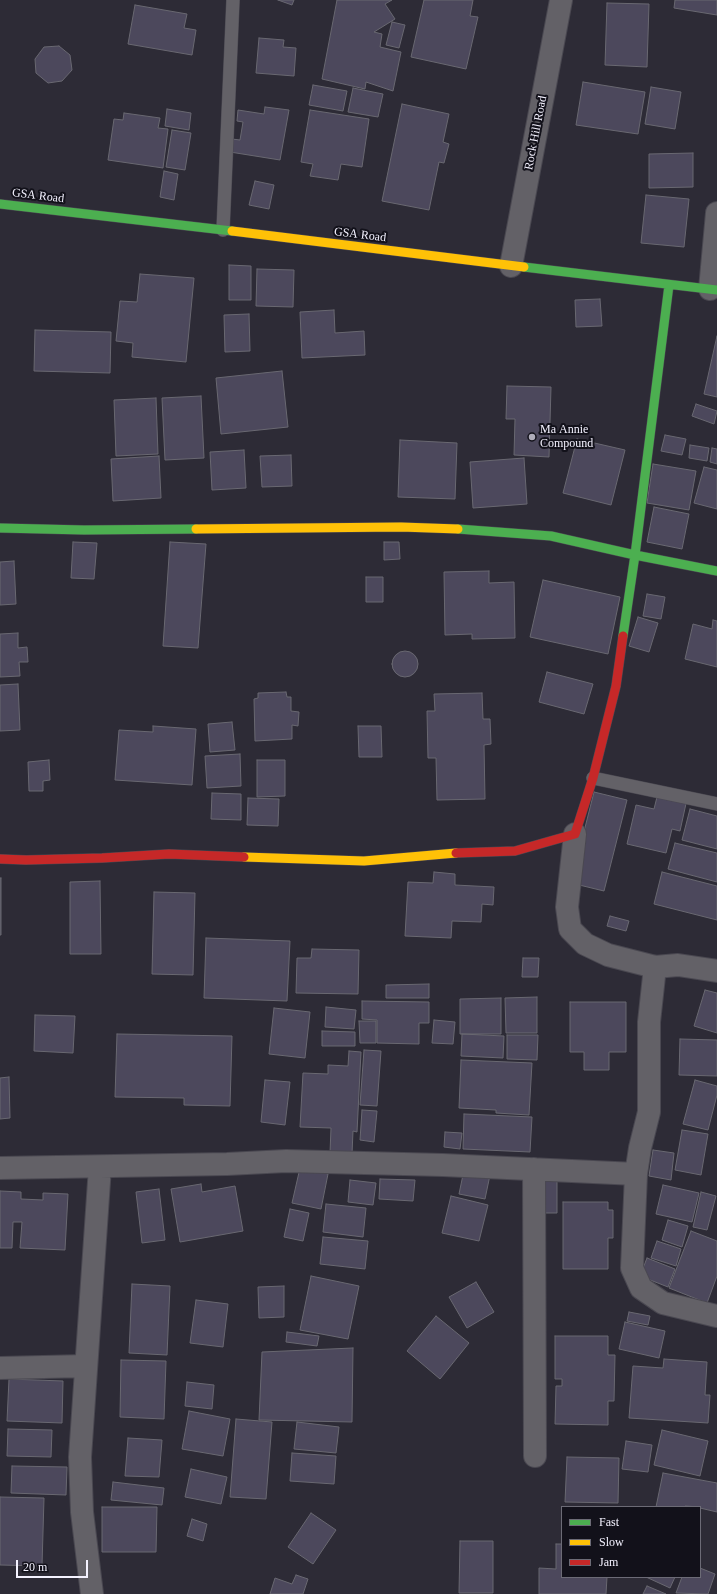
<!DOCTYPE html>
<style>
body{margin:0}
#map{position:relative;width:717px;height:1594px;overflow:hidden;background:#2d2b36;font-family:Georgia,serif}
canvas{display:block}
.legend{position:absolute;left:561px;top:1506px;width:140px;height:72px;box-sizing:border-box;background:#12111a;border:1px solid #6c6b76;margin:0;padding:5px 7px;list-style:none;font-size:12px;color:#f4f2ff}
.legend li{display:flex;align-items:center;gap:8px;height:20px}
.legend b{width:20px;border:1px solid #6c6b76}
.scale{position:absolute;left:16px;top:1560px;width:72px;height:18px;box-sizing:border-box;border:2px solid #f4f2ff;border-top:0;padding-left:5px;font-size:12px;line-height:14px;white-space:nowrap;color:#f4f2ff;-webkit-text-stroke:3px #12111a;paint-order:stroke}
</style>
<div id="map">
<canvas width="717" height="1594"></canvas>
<ul class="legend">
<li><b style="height:5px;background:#4caf50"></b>Fast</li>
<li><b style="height:5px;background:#ffc107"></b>Slow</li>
<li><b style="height:5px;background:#c62828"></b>Jam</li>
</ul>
<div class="scale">20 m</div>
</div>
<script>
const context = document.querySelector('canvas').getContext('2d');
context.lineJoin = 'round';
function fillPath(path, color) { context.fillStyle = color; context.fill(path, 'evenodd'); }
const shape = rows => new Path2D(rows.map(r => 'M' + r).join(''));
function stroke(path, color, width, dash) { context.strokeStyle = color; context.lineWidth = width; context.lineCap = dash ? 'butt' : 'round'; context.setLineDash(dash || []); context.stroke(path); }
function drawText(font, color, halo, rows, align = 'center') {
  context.font = font + ' Georgia,serif'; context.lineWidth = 4; context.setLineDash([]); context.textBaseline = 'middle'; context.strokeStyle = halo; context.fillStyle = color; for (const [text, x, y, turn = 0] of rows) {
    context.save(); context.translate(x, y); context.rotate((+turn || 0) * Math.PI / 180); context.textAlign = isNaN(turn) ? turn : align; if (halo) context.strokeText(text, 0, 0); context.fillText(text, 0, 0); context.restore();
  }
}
const building = shape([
 [278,0,294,0,292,5,278,0],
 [337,0,392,0,385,4,395,19,374,32,382,34,380,47,401,52,393,91,366,82,365,89,322,79,337,0],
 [424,0,473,0,470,16,478,17,466,69,411,57,424,0],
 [675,0,717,0,717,15,674,8,675,0],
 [607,3,649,4,647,67,605,65,607,3],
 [135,5,187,14,184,28,196,30,192,55,128,44,135,5],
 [392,22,405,25,399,48,386,45,392,22],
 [259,38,284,40,283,47,296,48,294,76,256,73,259,38],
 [59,46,70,55,72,70,62,81,48,83,36,73,35,59,44,47,59,46],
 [583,82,645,92,638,134,576,125,583,82],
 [313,85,347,91,343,111,309,105,313,85],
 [651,87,681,92,675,129,645,124,651,87],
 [353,88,383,94,378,117,348,112,353,88],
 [402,104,449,114,443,142,449,144,444,163,439,162,429,210,382,201,402,104],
 [265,107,289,110,280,160,230,152,232,139,240,140,243,122,237,121,238,110,264,114,265,107],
 [167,109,191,113,189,130,165,126,167,109],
 [310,110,369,119,362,167,341,164,338,180,310,176,313,164,301,162,310,110],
 [124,113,160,118,158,128,168,129,163,168,108,160,114,119,123,120,124,113],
 [172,130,191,133,185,170,166,167,172,130],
 [693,153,693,187,649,188,649,154,693,153],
 [164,171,178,174,174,200,160,197,164,171],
 [255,181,274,185,269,209,249,205,255,181],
 [646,195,689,199,684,247,641,243,646,195],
 [229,265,251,266,251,300,229,300,229,265],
 [257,269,294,270,293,307,256,306,257,269],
 [140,274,194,278,186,362,132,357,133,343,116,341,120,301,137,302,140,274],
 [600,299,602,326,576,327,575,300,600,299],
 [334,310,335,333,364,331,365,355,302,358,300,312,334,310],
 [249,314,250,351,225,352,224,315,249,314],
 [35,330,111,332,110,373,34,371,35,330],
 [717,336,717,397,704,394,717,336],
 [282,371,288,427,221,434,216,378,282,371],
 [507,386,551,387,549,457,514,455,515,419,506,419,507,386],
 [201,396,204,458,165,460,162,398,201,396],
 [156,398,158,454,116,456,114,400,156,398],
 [696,404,717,411,714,424,692,416,696,404],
 [665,435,686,439,682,455,661,451,665,435],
 [577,439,625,450,611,505,563,493,577,439],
 [400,440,457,443,455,499,398,497,400,440],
 [690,445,709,448,707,461,689,458,690,445],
 [712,448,717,449,717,464,710,462,712,448],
 [244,450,246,488,212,490,210,452,244,450],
 [291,455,292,486,262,487,260,456,291,455],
 [159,456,161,498,113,501,111,459,159,456],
 [524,458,527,504,473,508,470,462,524,458],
 [653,464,696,471,689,510,647,503,653,464],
 [704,467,717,470,717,509,694,503,704,467],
 [654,507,689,514,682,549,647,542,654,507],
 [73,542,97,543,94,579,71,578,73,542],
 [170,542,206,544,198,648,163,646,170,542],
 [384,542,399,542,400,559,384,560,384,542],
 [14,561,16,604,0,605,0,562,14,561],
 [489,571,489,583,514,582,515,638,472,639,472,634,445,635,444,572,489,571],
 [366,577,383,577,383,602,366,602,366,577],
 [543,580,620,597,608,654,530,637,543,580],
 [647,594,665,597,661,619,643,616,647,594],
 [638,617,658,623,649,652,629,646,638,617],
 [713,620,717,621,717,667,685,659,693,624,712,629,713,620],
 [18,633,18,648,27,647,28,662,19,662,20,676,0,677,0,634,18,633],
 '392 664a13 13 0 1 1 26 0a13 13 0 1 1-26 0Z',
 [547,672,593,684,584,714,539,702,547,672],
 [18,684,20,730,0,731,0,685,18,684],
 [286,692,287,697,291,697,291,711,299,712,298,726,292,725,292,739,255,741,254,699,258,698,258,693,286,692],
 [482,693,483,719,490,719,491,744,484,745,485,799,437,800,436,758,428,758,427,711,435,711,434,694,482,693],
 [232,722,235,750,210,752,208,724,232,722],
 [153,726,196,729,192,785,115,780,119,730,153,732,153,726],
 [358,726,381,726,382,757,359,757,358,726],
 [240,754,241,786,207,788,205,756,240,754],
 [49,760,50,780,43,781,43,791,29,791,28,762,49,760],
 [257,760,285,760,285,796,257,797,257,760],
 [594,792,627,800,604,891,571,883,594,792],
 [212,793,241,794,241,820,211,819,212,793],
 [658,793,687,799,680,831,672,829,666,853,627,844,636,805,654,809,658,793],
 [248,798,279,799,278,826,247,825,248,798],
 [690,809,717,816,717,849,682,840,690,809],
 [675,843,717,853,717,882,668,869,675,843],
 [434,872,455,874,455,885,494,887,493,905,482,904,481,922,452,921,451,938,405,936,408,882,433,883,434,872],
 [662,872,717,886,717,920,654,904,662,872],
 [1,878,1,935,0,935,0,878,1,878],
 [100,881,101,954,70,954,70,882,100,881],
 [154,892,195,893,193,975,152,974,154,892],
 [610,916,629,921,626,931,607,926,610,916],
 [206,938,290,941,287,1001,204,998,206,938],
 [312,949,359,950,358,994,296,993,297,958,311,958,312,949],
 [523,958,539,958,538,977,522,977,523,958],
 [429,984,429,998,386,998,386,985,429,984],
 [705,990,717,993,717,1033,694,1026,705,990],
 [537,997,537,1033,506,1033,505,998,537,997],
 [501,998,501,1034,460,1034,460,999,501,998],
 [362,1001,429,1002,429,1023,419,1023,419,1044,377,1043,377,1020,362,1019,362,1001],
 [570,1002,626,1002,626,1052,609,1052,609,1070,584,1070,584,1052,570,1052,570,1002],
 [326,1007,356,1010,354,1029,325,1027,326,1007],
 [274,1008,310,1012,305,1058,269,1054,274,1008],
 [35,1015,75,1016,73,1053,34,1051,35,1015],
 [434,1020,455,1022,453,1044,432,1043,434,1020],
 [359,1021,376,1021,376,1043,360,1043,359,1021],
 [322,1031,355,1032,355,1046,322,1046,322,1031],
 [117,1034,232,1036,230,1106,184,1105,184,1098,115,1097,117,1034],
 [462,1034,504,1036,503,1058,461,1056,462,1034],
 [507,1035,538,1035,537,1060,507,1059,507,1035],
 [680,1039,717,1040,717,1076,679,1075,680,1039],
 [364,1050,381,1051,377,1106,360,1105,364,1050],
 [349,1051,361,1052,357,1132,353,1131,352,1154,330,1153,331,1128,300,1127,303,1073,328,1074,328,1065,348,1066,349,1051],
 [461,1060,532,1063,529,1115,496,1113,496,1110,459,1108,461,1060],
 [9,1077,10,1118,0,1119,0,1078,9,1077],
 [265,1080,290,1082,285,1125,261,1122,265,1080],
 [695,1080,717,1086,717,1095,708,1130,683,1124,695,1080],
 [362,1110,377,1111,374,1142,360,1140,362,1110],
 [464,1114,532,1117,530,1152,463,1149,464,1114],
 [682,1130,708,1134,701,1175,675,1170,682,1130],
 [445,1132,462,1133,460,1149,444,1147,445,1132],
 [653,1150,674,1153,671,1180,649,1176,653,1150],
 [300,1168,328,1174,321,1209,292,1203,300,1168],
 [464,1170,490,1175,485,1199,459,1194,464,1170],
 [380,1179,415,1180,413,1201,379,1199,380,1179],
 [539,1179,557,1179,557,1213,538,1213,539,1179],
 [350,1180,376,1183,373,1205,348,1202,350,1180],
 [201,1184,202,1192,235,1186,243,1231,180,1242,171,1189,201,1184],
 [663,1185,699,1193,692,1222,656,1214,663,1185],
 [159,1189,165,1240,142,1243,136,1192,159,1189],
 [0,1191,21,1192,21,1199,43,1200,43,1193,68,1194,65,1250,20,1248,22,1222,13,1222,12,1248,0,1248,0,1191],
 [701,1192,716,1196,707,1230,693,1227,701,1192],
 [451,1196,488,1205,479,1241,442,1233,451,1196],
 [563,1202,608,1202,608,1210,613,1210,613,1238,608,1238,608,1269,563,1269,563,1202],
 [326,1204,366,1208,363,1237,323,1232,326,1204],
 [290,1209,309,1213,303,1241,284,1237,290,1209],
 [668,1220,688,1226,682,1247,662,1240,668,1220],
 [691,1231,717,1241,717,1276,707,1303,669,1288,691,1231],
 [323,1237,368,1241,365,1269,320,1264,323,1237],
 [657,1241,681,1249,676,1266,651,1258,657,1241],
 [647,1258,675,1269,668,1287,640,1276,647,1258],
 [311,1276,359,1286,348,1339,300,1330,311,1276],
 [476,1282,494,1312,467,1328,449,1297,476,1282],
 [132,1284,170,1286,167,1355,129,1353,132,1284],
 [284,1286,284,1317,259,1318,258,1287,284,1286],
 [196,1300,228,1304,223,1347,190,1343,196,1300],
 [629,1312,650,1316,648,1325,627,1321,629,1312],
 [436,1316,469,1343,440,1379,407,1351,436,1316],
 [625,1322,665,1331,659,1358,619,1349,625,1322],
 [287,1332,319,1336,317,1346,286,1342,287,1332],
 [555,1336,608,1336,608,1355,615,1355,614,1401,608,1401,608,1425,555,1424,556,1386,562,1386,562,1379,555,1379,555,1336],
 [353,1348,352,1422,259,1420,262,1352,353,1348],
 [664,1359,707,1362,705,1395,710,1395,708,1423,629,1418,633,1366,663,1368,664,1359],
 [121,1360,166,1361,164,1419,120,1417,121,1360],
 [9,1379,63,1381,62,1423,7,1421,9,1379],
 [187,1382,214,1385,212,1409,185,1406,187,1382],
 [189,1411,230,1419,223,1456,182,1449,189,1411],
 [236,1419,272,1422,266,1499,230,1497,236,1419],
 [297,1422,339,1427,336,1453,294,1449,297,1422],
 [8,1429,52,1430,51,1457,7,1456,8,1429],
 [662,1430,708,1441,700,1476,654,1465,662,1430],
 [128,1438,162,1440,159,1477,125,1476,128,1438],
 [626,1441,652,1445,648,1472,622,1469,626,1441],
 [292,1453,336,1456,334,1484,290,1481,292,1453],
 [567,1457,619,1458,618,1503,565,1502,567,1457],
 [12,1466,67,1467,66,1495,11,1493,12,1466],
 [191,1469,227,1477,221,1504,185,1497,191,1469],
 [663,1473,717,1483,717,1512,700,1508,700,1507,685,1506,685,1507,656,1507,663,1473],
 [113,1482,164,1488,162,1505,111,1500,113,1482],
 [0,1497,44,1498,42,1566,0,1565,0,1497],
 [102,1507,157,1507,156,1552,102,1552,102,1507],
 [311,1513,336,1530,313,1564,288,1547,311,1513],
 [192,1519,207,1524,203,1541,187,1536,192,1519],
 [460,1541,493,1541,493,1593,459,1593,460,1541],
 [556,1544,562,1544,562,1577,607,1577,606,1594,539,1594,539,1568,556,1569,556,1544],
 [700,1568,715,1574,708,1594,676,1593,682,1577,700,1577,700,1568],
 [296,1575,308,1579,303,1594,270,1594,275,1578,292,1584,296,1575],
 [646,1577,675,1577,670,1588,646,1577],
 [647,1586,666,1594,643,1594,647,1586]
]);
const lane = shape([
 [223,230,233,0],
 [593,778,717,804]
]);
const street = shape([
 [511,266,561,0],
 [710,289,717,213],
 [575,834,567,907,570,929,585,944,608,955,655,967],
 [717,971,678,965,655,967,649,1022,649,1112,640,1148,636,1174,632,1268,641,1288,663,1303,717,1316],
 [0,1168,227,1164,286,1161,443,1165,636,1174],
 [534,1169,535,1456],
 [0,1368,86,1366],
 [92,1594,82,1512,80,1457,100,1167]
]);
const fast = shape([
 [0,204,232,231],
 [524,267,717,290],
 [0,528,84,530,196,529],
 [458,529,551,536,635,555,717,571],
 [623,636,635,555,669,285]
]);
const slow = shape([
 [232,231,524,267],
 [196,529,401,527,458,529],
 [244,857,364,861,456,853]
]);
const jam = shape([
 [456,853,515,851,575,834,593,778,616,686,623,636],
 [0,859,26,860,102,858,169,854,244,857]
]);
const markers = [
 [532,437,4,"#aeacb9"]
];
const streetNames = [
 ["Rock Hill Road",536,133,-79],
 ["GSA Road",38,196,7],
 ["GSA Road",360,235,7]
];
const poiNames = [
 ["Ma Annie",540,430],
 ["Compound",540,444]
];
fillPath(building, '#4c485c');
stroke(building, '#696871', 1);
stroke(lane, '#4a4851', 14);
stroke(street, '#4a4851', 24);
stroke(fast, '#4a4851', 10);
stroke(slow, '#4a4851', 10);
stroke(jam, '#4a4851', 10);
stroke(lane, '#636167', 13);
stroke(street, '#636167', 22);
stroke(fast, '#4caf50', 9);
stroke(slow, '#ffc107', 9);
stroke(jam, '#c62828', 9);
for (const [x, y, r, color] of markers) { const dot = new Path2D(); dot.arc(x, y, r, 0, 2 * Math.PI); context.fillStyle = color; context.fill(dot); stroke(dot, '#12111a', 1.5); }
drawText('12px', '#f4f2ff', '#12111a', streetNames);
drawText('12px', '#f4f2ff', '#12111a', poiNames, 'left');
</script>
